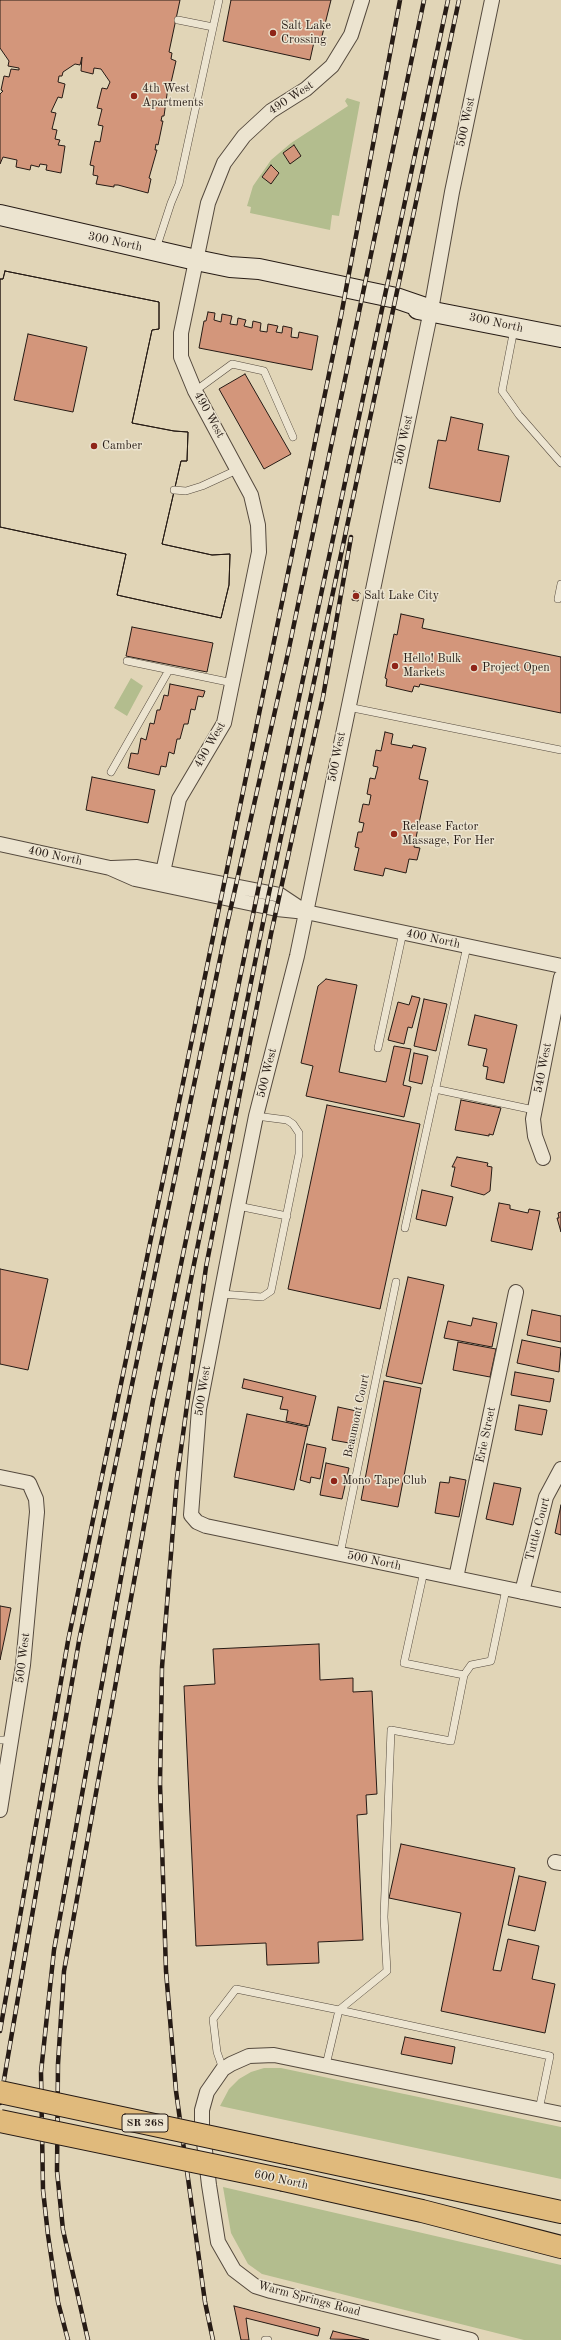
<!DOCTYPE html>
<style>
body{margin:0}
canvas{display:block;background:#e1d5b7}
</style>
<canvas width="561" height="2340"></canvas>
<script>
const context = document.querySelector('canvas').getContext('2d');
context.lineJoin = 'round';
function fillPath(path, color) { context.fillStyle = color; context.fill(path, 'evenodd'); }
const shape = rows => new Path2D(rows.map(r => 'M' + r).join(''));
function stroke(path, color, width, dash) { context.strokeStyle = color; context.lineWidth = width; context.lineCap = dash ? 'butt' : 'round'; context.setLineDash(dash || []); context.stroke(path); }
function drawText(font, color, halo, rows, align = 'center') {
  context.font = font + ' "Old Standard TT",serif'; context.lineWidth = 3; context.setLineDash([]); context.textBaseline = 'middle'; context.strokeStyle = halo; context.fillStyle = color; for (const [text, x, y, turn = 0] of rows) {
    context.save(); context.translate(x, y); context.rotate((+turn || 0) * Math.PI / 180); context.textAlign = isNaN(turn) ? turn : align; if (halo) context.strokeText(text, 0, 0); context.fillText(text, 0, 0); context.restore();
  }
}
const green = shape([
 [347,98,360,102,339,216,332,215,330,230,250,213,251,207,247,206,253,186,271,160,291,143,348,106,345,101],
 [131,678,143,686,127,716,114,708],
 [264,2068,281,2068,561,2127,561,2179,220,2106,229,2089,239,2079,251,2072],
 [223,2187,561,2265,561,2340,524,2340,262,2274,248,2264,231,2233]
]);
const building = shape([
 [0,0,180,0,169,52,172,53,171,59,176,61,170,87,168,87,164,116,162,116,161,121,163,121,158,145,156,144,155,150,157,150,149,178,151,179,148,193,118,185,114,185,114,187,96,184,98,176,93,175,94,166,90,165,95,141,100,142,103,126,98,125,102,109,97,108,102,88,107,89,110,82,101,69,94,68,93,74,81,71,82,57,80,65,75,64,63,72,62,76,59,76,58,82,65,84,62,98,58,97,51,112,56,113,52,129,57,130,55,139,60,140,58,145,65,146,61,173,46,170,47,165,40,164,39,167,31,165,30,170,16,167,17,160,3,157,0,164,0,94,3,91,1,90,4,76,9,77,11,69,19,70,19,68,8,66,9,61,0,48,0,0],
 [231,0,331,0,320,44,314,42,310,60,223,41,231,0],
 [294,145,301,156,290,164,283,153,294,145],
 [271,165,279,173,271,184,262,177,271,165],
 [5,271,159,302,159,329,152,330,132,423,174,431,188,432,187,461,181,461,162,544,212,555,230,554,229,585,221,618,117,595,126,554,0,527,0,279,3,279,5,271],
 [28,334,87,347,73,412,14,400,28,334],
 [5,271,159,302,159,329,152,330,132,423,174,431,188,432,187,461,181,461,162,544,212,555,230,554,229,585,221,618,117,595,126,554,0,527,0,279,3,279,5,271],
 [208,312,215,313,214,320,221,322,222,314,232,316,230,324,237,325,238,318,246,320,244,326,252,328,253,321,261,323,260,331,267,332,268,324,278,326,276,332,282,333,283,326,292,328,291,337,298,338,299,332,318,336,312,370,199,348,204,321,206,321,208,312],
 [245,374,291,454,264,469,219,389,245,374],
 [451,417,483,424,478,450,509,456,500,502,429,488,438,440,446,441,451,417],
 [354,591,360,593,358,601,352,600,354,591],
 [401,614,424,619,422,628,561,657,561,713,420,684,419,687,414,686,412,692,386,686,387,679,385,678,394,634,397,635,401,614],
 [132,627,213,643,207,672,126,656,132,627],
 [170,684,205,691,203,697,198,696,195,710,191,709,188,724,184,724,180,739,177,739,174,754,169,752,166,767,161,766,159,775,128,768,131,753,138,754,141,738,146,740,150,723,154,724,157,710,160,710,164,695,168,696,170,684],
 [385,732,393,734,391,744,412,748,413,745,426,748,419,779,428,781,414,847,420,848,417,860,409,859,406,873,385,868,383,876,354,870,359,848,355,847,358,832,362,832,364,823,359,822,363,804,369,805,371,795,367,794,370,778,375,779,378,767,373,766,376,750,381,751,385,732],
 [92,777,155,790,148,823,86,810,92,777],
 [326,979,357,985,339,1072,386,1082,394,1046,411,1049,403,1085,411,1087,404,1117,306,1096,313,1066,301,1063,318,986,326,979],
 [412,996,420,998,412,1028,408,1027,404,1044,388,1040,398,1002,409,1005,412,996],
 [424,999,447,1004,436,1051,414,1046,424,999],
 [475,1015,517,1025,504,1083,486,1079,488,1067,483,1066,487,1049,468,1045,475,1015],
 [414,1053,428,1056,422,1084,409,1081,414,1053],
 [461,1100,501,1108,493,1135,489,1134,489,1136,455,1130,461,1100],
 [327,1105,420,1124,380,1309,288,1289,327,1105],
 [457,1157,488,1163,487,1166,492,1167,490,1191,484,1195,451,1186,455,1167,452,1167,457,1157],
 [422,1190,453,1197,446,1226,416,1219,422,1190],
 [499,1203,510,1205,510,1209,528,1213,529,1209,540,1211,532,1250,491,1241,499,1203],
 [561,1212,561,1232,557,1218,559,1218,558,1213,561,1212],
 [0,1269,48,1279,28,1370,0,1364,0,1269],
 [408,1277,444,1285,422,1384,386,1376,408,1277],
 [532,1310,561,1316,561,1342,527,1335,532,1310],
 [473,1318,497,1323,492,1347,444,1338,448,1321,471,1326,473,1318],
 [522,1340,561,1348,559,1372,517,1363,522,1340],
 [458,1342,496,1349,490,1377,453,1370,458,1342],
 [515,1372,554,1379,550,1402,511,1395,515,1372],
 [244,1379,316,1396,309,1426,286,1421,288,1410,280,1409,283,1397,242,1388,244,1379],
 [384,1381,421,1388,398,1507,361,1500,384,1381],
 [519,1405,547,1410,542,1435,515,1430,519,1405],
 [338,1407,361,1412,355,1444,332,1440,338,1407],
 [247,1414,308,1427,294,1490,234,1477,247,1414],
 [307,1444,326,1448,320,1479,311,1477,310,1483,300,1480,307,1444],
 [326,1463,349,1468,342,1499,320,1495,326,1463],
 [450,1477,466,1480,459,1517,435,1513,440,1482,449,1483,450,1477],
 [494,1483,521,1488,513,1525,486,1519,494,1483],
 [561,1505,561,1535,555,1533,561,1505],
 [0,1606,11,1608,0,1660,0,1606],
 [319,1644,320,1680,353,1678,353,1692,372,1691,377,1794,366,1795,367,1814,357,1815,363,1940,318,1942,319,1963,267,1965,266,1943,196,1946,184,1686,215,1684,213,1649,319,1644],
 [401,1844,515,1868,493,1970,501,1971,508,1939,539,1946,532,1979,555,1984,545,2033,441,2011,461,1913,389,1898,401,1844],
 [519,1876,546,1882,535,1931,508,1925,519,1876],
 [405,2037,455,2047,452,2064,401,2054,405,2037],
 [234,2306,320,2328,318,2336,246,2318,249,2340,241,2340,234,2306],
 [333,2331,369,2340,330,2339,333,2331]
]);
const lane = shape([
 [178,20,213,27],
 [156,249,171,203,179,184,219,0],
 [514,329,502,391,519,415,561,463],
 [195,391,232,364,264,371,293,437],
 [174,490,186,491,202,486,239,469],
 [558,599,561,584],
 [127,661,233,683],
 [348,707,561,750],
 [111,772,169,670],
 [378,1048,403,932],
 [435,1089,534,1110],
 [238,1206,287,1216],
 [405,1228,467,946],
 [221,1294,262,1297,271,1291,299,1154,299,1133,293,1124,287,1120,256,1116],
 [340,1554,396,1282],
 [464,1675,471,1665,491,1661,506,1589],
 [0,1740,12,1740],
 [326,2065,339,2010,550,2056,539,2110],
 [223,2069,217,2052,213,2019,236,1989,339,2010,387,1971,384,1917,391,1730,451,1741,464,1675,404,1663,424,1571],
 [265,2340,268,2340]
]);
const street = shape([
 [492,0,452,192,431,310,297,956,256,1116,238,1206,199,1409,191,1515,197,1522,206,1526,561,1600],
 [0,844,110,868,135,879,277,909,306,912,561,966],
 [112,868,137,867,280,895,304,911],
 [163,872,179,799,224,723,259,552,258,525,251,495,195,391,181,357,181,333,208,203,224,163,244,136,271,111,306,89,332,66,351,35,362,0],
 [543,1158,535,1136,533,1119,561,977],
 [0,1477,29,1483,36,1499,37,1512,23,1665,0,1810],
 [456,1578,516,1292],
 [522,1592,546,1497,561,1469],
 [555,1862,561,1863],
 [471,2340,271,2291,255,2286,234,2270,218,2242,209,2185,202,2125,202,2110,207,2092,223,2069,231,2064,249,2056,274,2055,561,2114]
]);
const secondary = shape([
 [0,215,196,260,230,267,259,269,396,298,431,310],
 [418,309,561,337]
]);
const primary = shape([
 [290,2154,561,2212],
 [284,2180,422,2211,561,2247]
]);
const rail = shape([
 [0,2031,68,1641,341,316,400,0],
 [0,2103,79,1641,227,925,288,653,424,0],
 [68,2340,58,2302,48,2235,43,2190,41,2072,54,1950,153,1400,262,871,448,0],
 [88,2340,63,2230,57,2171,58,2064,64,1971,158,1448,193,1269,269,893,459,0],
 [213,2340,205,2302,176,2091,166,1971,160,1783,162,1667,177,1478,206,1267,271,934,323,697,351,537]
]);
const primaryBridge = shape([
 [0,2092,290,2154],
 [0,2121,284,2180]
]);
const markers = [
 [273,33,4,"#8f2418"],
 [134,96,4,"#8f2418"],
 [94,446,4,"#8f2418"],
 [356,596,4,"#8f2418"],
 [395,666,4,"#8f2418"],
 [474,668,4,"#8f2418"],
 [394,834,4,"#8f2418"],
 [334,1481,4,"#8f2418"]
];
const shields = [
 [145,2123,46]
];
const shieldNames = [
 ["SR 268",145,2123]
];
const poiNames = [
 ["Salt Lake",281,26],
 ["Crossing",281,40],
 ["4th West",142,89],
 ["Apartments",142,103],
 ["Camber",102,446],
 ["Salt Lake City",364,596],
 ["Hello! Bulk",403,659],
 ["Markets",403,673],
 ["Project Open",482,668],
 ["Release Factor",402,827],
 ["Massage, For Her",402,841],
 ["Mono Tape Club",342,1481]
];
const streetNames = [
 ["490 West",291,98,-33],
 ["500 West",466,122,-78],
 ["300 North",115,242,12],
 ["300 North",496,323,12],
 ["490 West",209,415,61],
 ["500 West",404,440,-78],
 ["490 West",210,745,-60],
 ["500 West",337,757,-79],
 ["400 North",55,856,12],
 ["400 North",433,939,12],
 ["540 West",543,1068,-79],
 ["500 West",267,1073,-76],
 ["500 West",203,1391,-81],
 ["Beaumont Court",357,1416,-78],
 ["Erie Street",486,1435,-78],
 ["Tuttle Court",538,1529,-75],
 ["500 North",374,1561,12],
 ["500 West",23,1658,-83],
 ["600 North",281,2180,12],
 ["Warm Springs Road",309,2299,15]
];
fillPath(green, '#b3bd8e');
fillPath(building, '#d3967b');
stroke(building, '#261b15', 1);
stroke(lane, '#554a3e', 8);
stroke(street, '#554a3e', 16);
stroke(secondary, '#261b15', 22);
stroke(primary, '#261b15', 24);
stroke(lane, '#ece4d0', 7);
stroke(street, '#ece4d0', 14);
stroke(secondary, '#ece4d0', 20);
stroke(primary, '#e0ba7c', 22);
stroke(rail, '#261b15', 4.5);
stroke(rail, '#ece4d0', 3, [9]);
stroke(primaryBridge, '#261b15', 24, []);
stroke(primaryBridge, '#e0ba7c', 22);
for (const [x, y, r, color] of markers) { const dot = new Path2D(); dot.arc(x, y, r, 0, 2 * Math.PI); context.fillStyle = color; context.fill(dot); stroke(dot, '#ece4d0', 1.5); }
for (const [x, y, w] of shields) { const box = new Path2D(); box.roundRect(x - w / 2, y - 9, w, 18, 3); context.fillStyle = '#ece4d0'; context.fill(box); stroke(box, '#261b15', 1); }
drawText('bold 11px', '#261b15', null, shieldNames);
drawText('12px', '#261b15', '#ece4d0', poiNames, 'left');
drawText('12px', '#261b15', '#ece4d0', streetNames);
</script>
